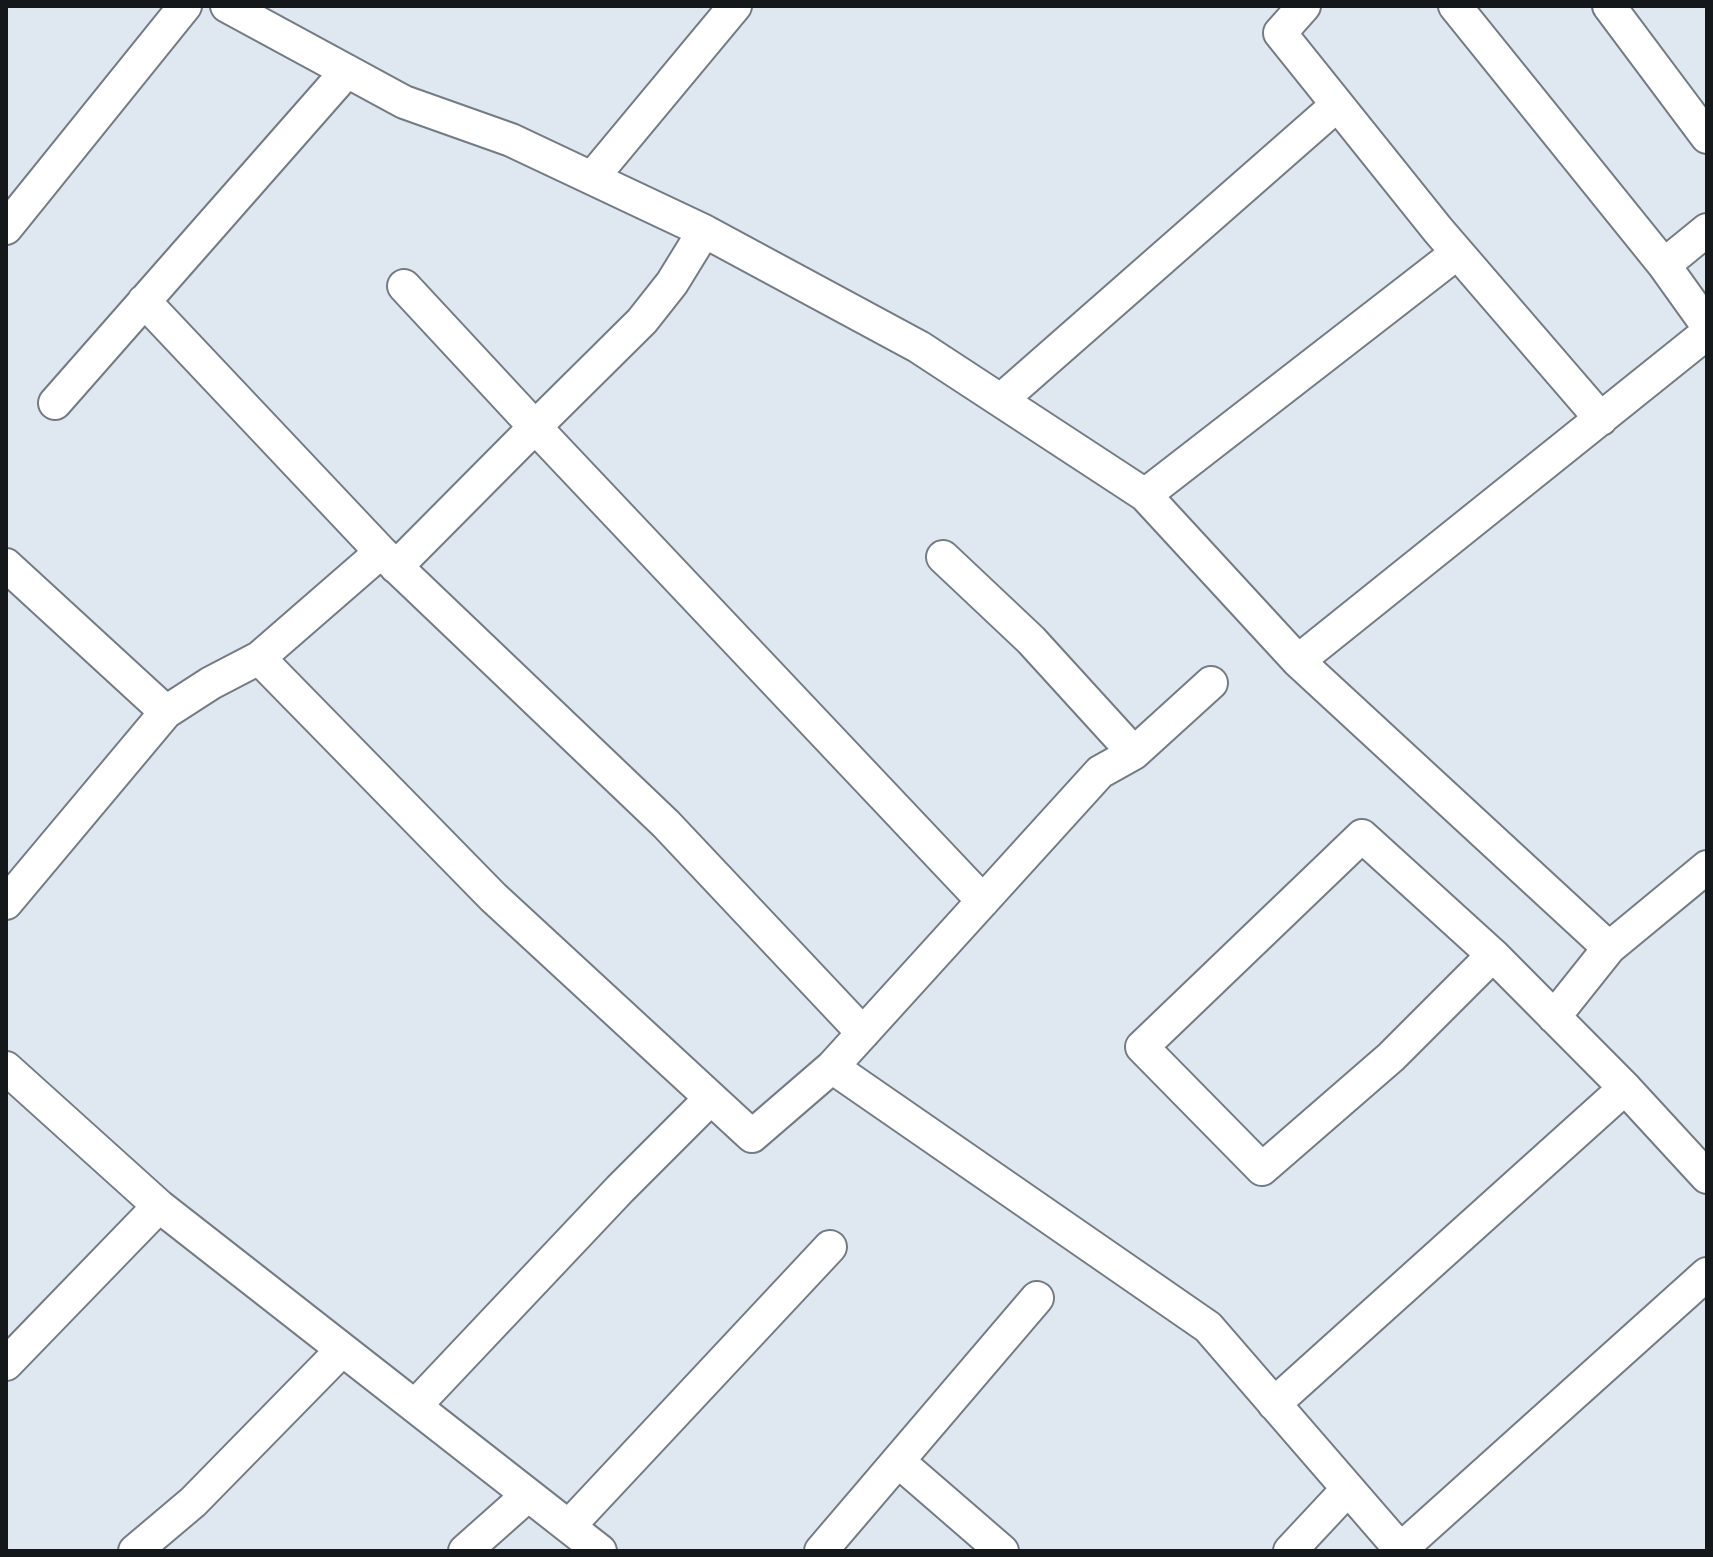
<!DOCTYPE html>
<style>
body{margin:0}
#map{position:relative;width:1713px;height:1557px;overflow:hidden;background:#dfe7f0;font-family:Ubuntu,sans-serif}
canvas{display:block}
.frame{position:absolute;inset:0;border:8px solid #15181a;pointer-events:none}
</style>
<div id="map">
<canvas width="1713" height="1557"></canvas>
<div class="frame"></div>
</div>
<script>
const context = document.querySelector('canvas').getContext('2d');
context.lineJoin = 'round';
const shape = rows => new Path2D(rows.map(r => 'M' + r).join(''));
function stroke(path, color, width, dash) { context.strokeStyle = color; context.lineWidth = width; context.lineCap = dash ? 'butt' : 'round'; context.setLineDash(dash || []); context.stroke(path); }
const minor = shape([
 [227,6,404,102,511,140,704,231,919,347,1145,495,1298,661,1609,948,1554,1017],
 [1304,6,1280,33,1438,230,1601,419],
 [1455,6,1664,265],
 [1609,6,1707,137],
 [592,178,735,6],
 [6,228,185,6],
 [1707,230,1664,265,1707,325],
 [404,286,535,427,642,321,672,283,704,231],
 [144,301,381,552],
 [1001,400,1337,105],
 [55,403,347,71],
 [1145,495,1457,253],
 [943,557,1031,640,1134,753],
 [6,565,166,712],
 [396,567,535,427,983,901],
 [259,658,493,897,752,1136,832,1067],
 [1298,661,1707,333],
 [1211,683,1134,753,1100,772,832,1067,1208,1327,1402,1551],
 [6,903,166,712,211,683,259,658,381,552,666,824,863,1033],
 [1609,948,1707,867],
 [1493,955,1391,1057,1262,1169,1142,1047,1362,836,1493,955,1625,1088,1707,1177],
 [6,1068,159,1206,600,1551],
 [6,1364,159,1206],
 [1274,1404,1625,1088],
 [415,1406,620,1189,710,1099],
 [898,1461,1002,1551],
 [569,1526,830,1247],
 [1401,1549,1707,1274],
 [135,1551,193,1502,342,1350],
 [465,1551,528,1495],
 [821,1551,1037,1298],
 [1290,1551,1346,1491]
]);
stroke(minor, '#747b83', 36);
stroke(minor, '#fff', 32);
</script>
